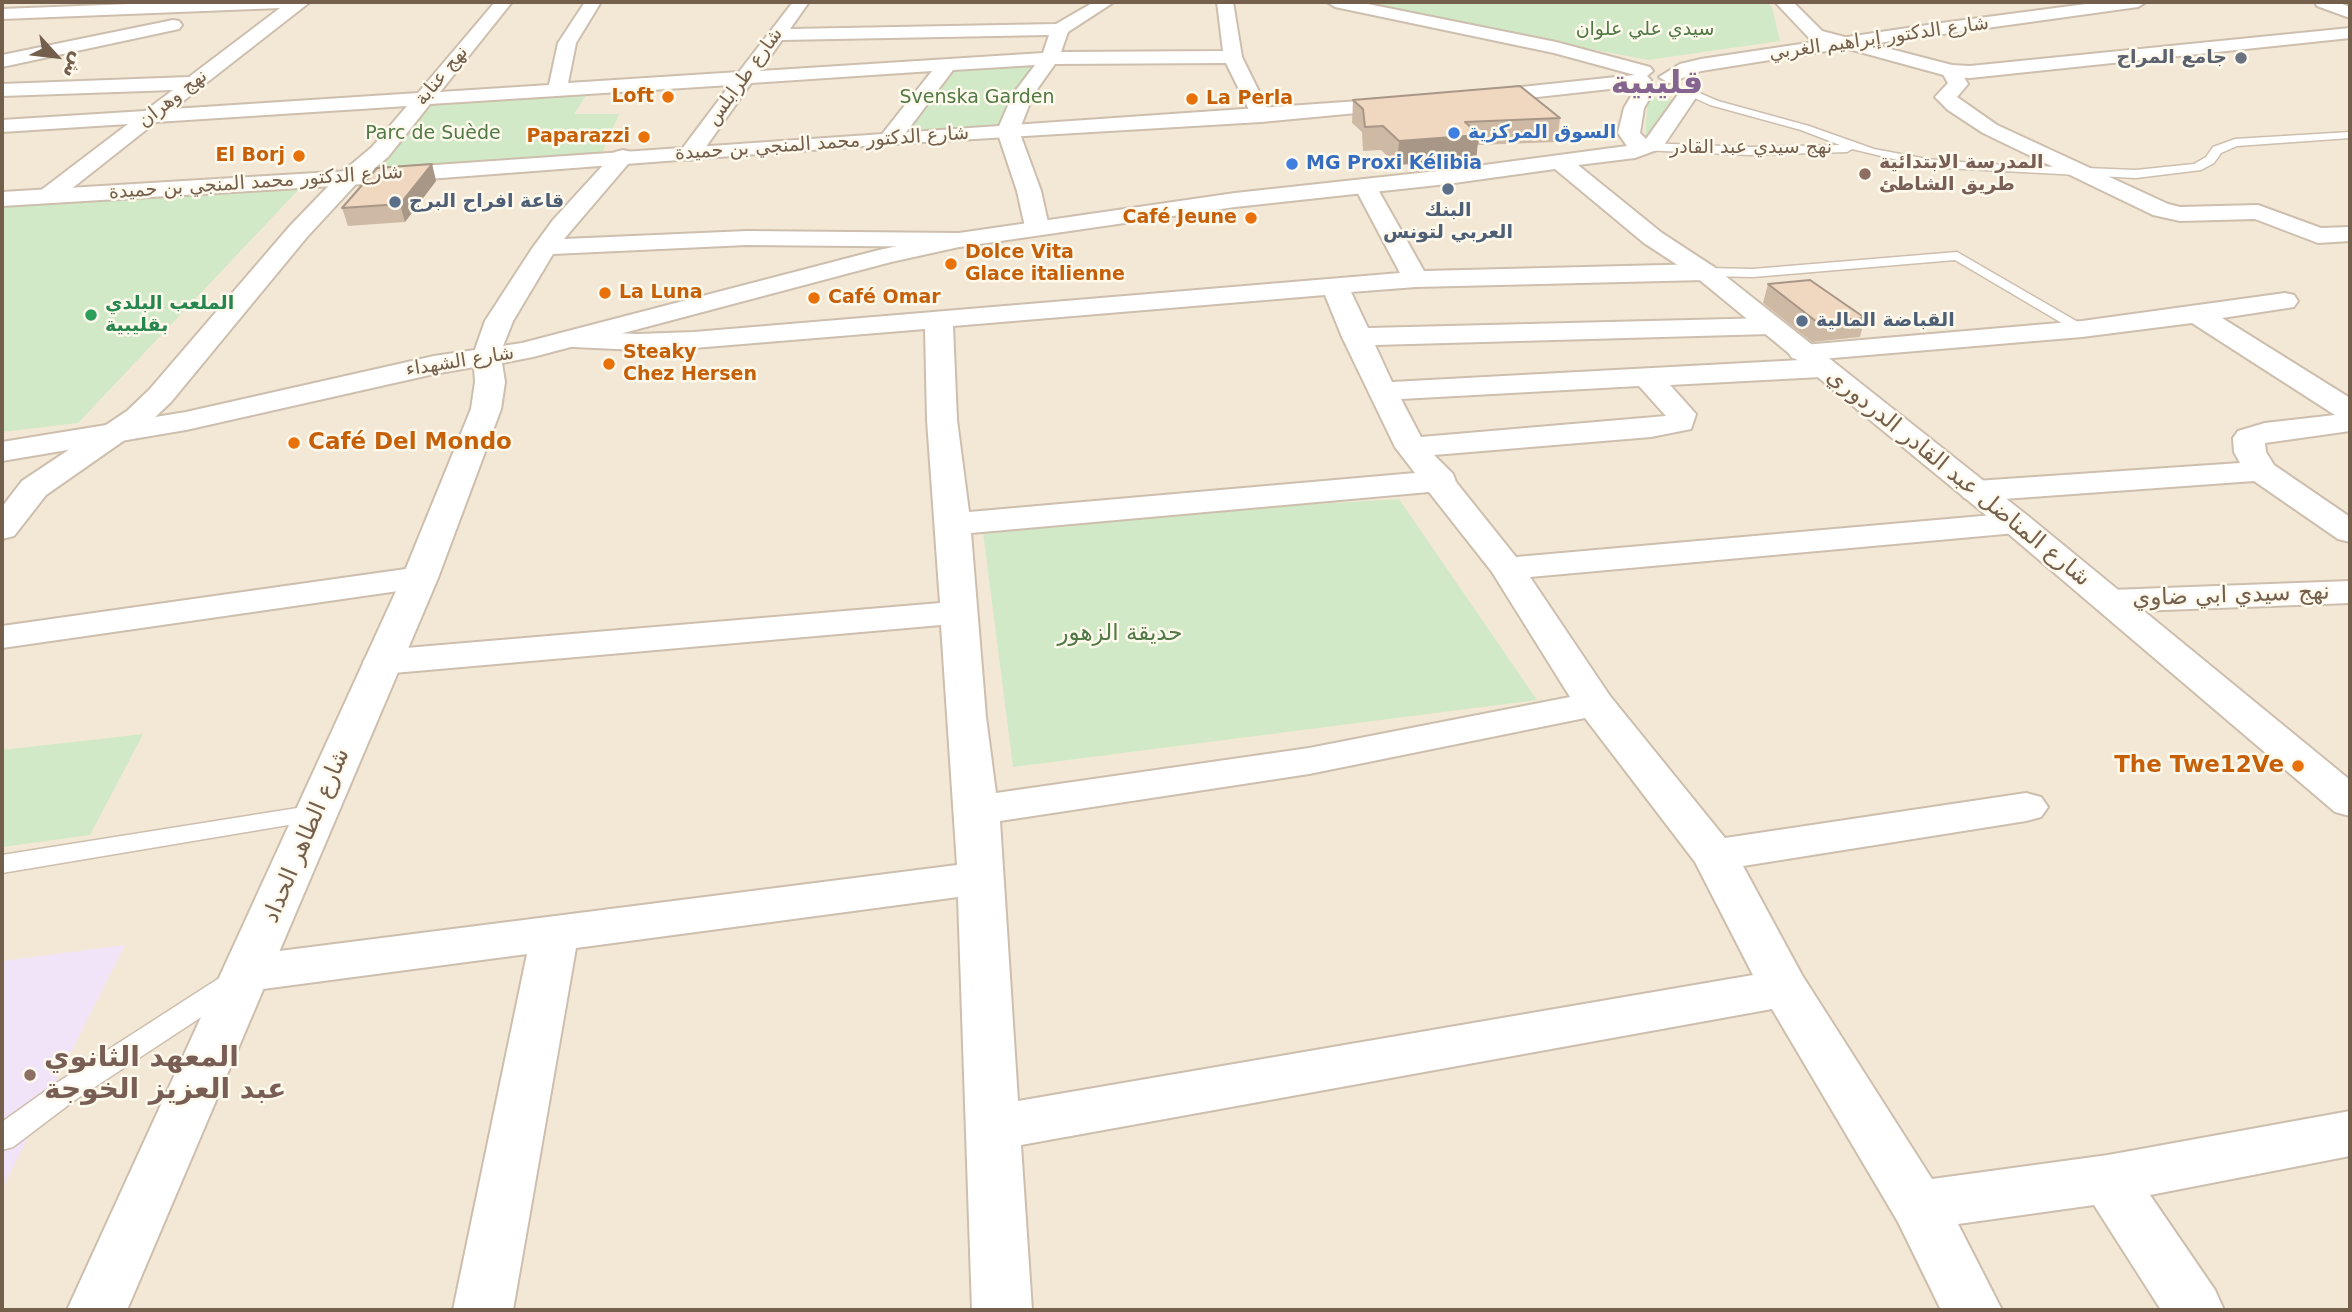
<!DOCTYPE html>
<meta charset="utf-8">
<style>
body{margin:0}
#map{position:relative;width:2352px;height:1312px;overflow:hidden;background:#fbf5e7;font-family:"DejaVu Sans","Noto Sans Arabic",sans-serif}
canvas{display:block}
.frame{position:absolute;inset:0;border:4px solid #745e4c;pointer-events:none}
.north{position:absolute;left:21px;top:21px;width:70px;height:70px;-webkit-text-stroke:5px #fef9ed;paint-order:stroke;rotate:117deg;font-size:19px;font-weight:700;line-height:28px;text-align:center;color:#745e4c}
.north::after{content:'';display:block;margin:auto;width:24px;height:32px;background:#745e4c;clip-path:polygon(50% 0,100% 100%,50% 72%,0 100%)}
</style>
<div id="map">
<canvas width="2352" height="1312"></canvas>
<div class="frame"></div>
<div class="north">ش</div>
</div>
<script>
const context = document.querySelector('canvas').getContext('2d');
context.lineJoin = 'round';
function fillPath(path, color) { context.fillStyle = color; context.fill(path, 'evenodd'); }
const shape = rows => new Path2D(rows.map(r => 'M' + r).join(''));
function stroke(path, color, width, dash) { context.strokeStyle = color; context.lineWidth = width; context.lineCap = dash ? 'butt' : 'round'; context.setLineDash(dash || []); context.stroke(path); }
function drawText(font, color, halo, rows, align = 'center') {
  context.font = font + ' "DejaVu Sans","Noto Sans Arabic",sans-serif'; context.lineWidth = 5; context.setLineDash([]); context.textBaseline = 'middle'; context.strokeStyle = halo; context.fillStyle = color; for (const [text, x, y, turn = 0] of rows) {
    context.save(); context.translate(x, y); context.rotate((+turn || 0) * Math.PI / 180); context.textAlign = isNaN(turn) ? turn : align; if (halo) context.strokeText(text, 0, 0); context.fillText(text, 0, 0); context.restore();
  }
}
const residential = shape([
 [2,2,2350,2,2350,1310,2,1310]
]);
const education = shape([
 [125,945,2,1189,2,961]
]);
const green = shape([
 [1347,2,1766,2,1772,7,1780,41,1648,60],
 [1034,65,1008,125,896,133,936,71],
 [587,94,574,114,619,114,602,153,363,169,416,104],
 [1648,97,1679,100,1645,139],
 [300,188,78,423,2,432,2,207],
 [1399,499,1537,700,1013,767,982,524],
 [143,734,90,835,2,847,2,750]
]);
const service = shape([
 [1690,89,1718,101,1809,126,1874,149,1927,159,1984,164,2136,170,2194,164,2206,157,2213,147,2235,139,2350,132,2350,138,2237,146,2221,153,2214,163,2201,170,2136,178,1927,167,1852,149,1847,152,1749,155,1642,150,1642,144,1646,143,1749,147,1840,145,1801,130,1710,105,1686,94,1685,92,1690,89],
 [1957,252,2090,329,2082,334,2077,332,1955,260,1753,277,1705,276,1698,272,1705,268,1753,269,1957,252],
 [316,805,324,807,328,813,324,819,2,873,2,855,316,805],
 [234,972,244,975,247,982,244,989,75,1100,13,1147,2,1150,2,1122,55,1084,224,975,234,972]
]);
const minor = shape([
 [181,2,310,2,173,109,418,93,495,2,512,2,440,92,549,85,558,43,585,2,601,2,576,43,568,83,739,72,793,2,809,2,790,29,1056,24,1094,2,1114,2,1068,32,1061,52,1223,51,1217,2,1233,2,1242,57,1271,116,1268,120,1254,120,1226,63,1055,64,1033,95,1019,131,1041,191,1049,227,1046,232,1037,234,1028,232,1025,227,1017,191,997,131,1013,94,1035,65,953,70,898,143,890,144,882,143,879,138,932,71,751,83,698,158,690,160,682,158,679,153,730,85,430,104,388,157,357,183,307,237,171,402,149,423,46,495,14,536,2,539,2,507,22,481,127,411,149,390,289,227,341,173,372,147,407,106,156,122,56,201,40,201,36,196,40,191,128,124,2,132,2,120,145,111,173,90,2,96,2,84,189,77,280,8,2,19,2,9,181,2],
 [1049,35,1043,53,760,71,782,40,1049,35],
 [1775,2,1793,2,1822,31,1856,40,1859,44,1850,49,1810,39,1775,2],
 [173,20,179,21,182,25,179,29,2,67,2,55,173,20],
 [1951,65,1958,67,1968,84,1957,97,1997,125,2168,204,2180,207,2258,205,2321,228,2350,227,2350,241,2318,243,2255,219,2180,221,2153,215,1983,133,1948,110,1935,97,1948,83,1941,71,1951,65],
 [623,150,631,152,634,157,564,239,747,231,959,233,968,235,971,240,968,245,959,247,747,245,553,254,513,321,497,361,487,364,477,361,473,355,485,321,531,250,553,220,615,152,623,150],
 [1365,179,1373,181,1376,186,1424,271,1705,264,1714,267,1718,272,1714,277,1705,280,1416,287,1351,292,1368,328,1770,318,1780,320,1784,326,1780,332,1770,334,1375,345,1392,382,1801,360,1792,358,1788,352,1792,346,2082,321,2285,293,2294,295,2298,301,2294,307,2222,318,2350,398,2350,431,2265,443,2266,452,2274,465,2350,517,2350,542,2338,539,2254,481,1976,501,1964,498,1959,491,1964,484,1976,481,2240,463,2234,452,2233,438,2238,431,2265,423,2335,415,2192,323,2082,337,1809,360,1831,362,1835,368,1831,374,1821,377,1670,385,1696,414,1691,429,1651,437,1434,455,1453,474,1456,482,1516,557,2016,513,2028,516,2033,523,2028,530,2016,533,1530,577,1610,696,1725,838,2026,793,2041,797,2048,807,2041,817,2026,821,1743,866,1802,975,1932,1179,2108,1155,2350,1111,2350,1156,2150,1195,2215,1290,2224,1310,2161,1310,2094,1205,1958,1224,2002,1310,1941,1310,1898,1222,1772,1009,1021,1145,1032,1310,972,1310,958,897,576,948,513,1310,453,1310,527,954,248,991,231,986,224,973,231,960,248,955,957,865,941,625,382,674,368,670,363,662,368,654,382,650,940,603,927,420,925,329,694,348,637,350,573,347,563,345,559,339,563,333,573,331,637,334,694,332,1400,273,1354,186,1357,181,1365,179],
 [1325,295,1342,337,1395,447,1415,473,969,512,957,420,953,326,1325,295],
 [1639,386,1666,416,1421,437,1401,399,1639,386],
 [1429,492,1492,572,1570,697,1309,748,996,793,986,717,971,533,1429,492],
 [1585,718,1695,862,1753,975,1018,1101,1000,821,1309,774,1585,718],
 [420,567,433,570,438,578,433,586,2,648,2,626,420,567],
 [2350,581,2350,603,2111,612,2098,609,2093,601,2098,593,2111,590,2350,581]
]);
const tertiary = shape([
 [1327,2,1358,2,1556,42,1650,67,1653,71,1647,76,1651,80,1648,84,1655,89,1644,108,1640,133,1646,139,1682,89,1696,89,1699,93,1662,148,1635,158,1578,165,1662,233,1714,267,2028,516,2350,780,2350,816,2335,812,2004,530,1696,277,1644,243,1555,169,1447,184,1235,207,959,247,891,262,533,357,502,363,505,382,501,409,438,578,127,1310,67,1310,402,578,471,409,475,382,474,367,434,374,186,430,2,461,2,442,186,412,434,356,522,343,879,250,959,233,1235,193,1447,170,1627,146,1618,133,1624,108,1637,86,1474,104,1467,102,1464,98,1467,94,1474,92,1635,75,1554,53,1335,7,1327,2],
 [2101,2,2146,2,2138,7,1871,44,1952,65,1970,66,2350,28,2350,38,1970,78,1951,77,1845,48,1701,71,1669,83,1659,77,1680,64,1701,59,1934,24,2101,2],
 [2315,2,2337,2,2350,7,2350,18,2317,6,2315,2],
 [1403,98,1410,100,1413,104,1410,108,1261,122,890,144,349,185,2,206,2,192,349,171,1403,98]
]);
const wall = shape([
 [1353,100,1560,118,1557,142,1477,145,1476,159,1397,165,1381,150,1363,151,1362,132,1352,123],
 [432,164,436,181,405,222,348,226,342,208],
 [1768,284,1865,318,1860,337,1812,342,1763,303]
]);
const shadedWall = shape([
 [1479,135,1476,159,1397,165,1399,141],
 [432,164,436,181,405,222,400,204]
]);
const building = shape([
 [1520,86,1560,118,1465,122,1479,135,1399,141,1383,126,1365,127,1363,109,1353,100,1520,86],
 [432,164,400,204,342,208,377,168,432,164],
 [1810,280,1865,318,1817,322,1768,284,1810,280]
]);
const markers = [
 [2241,58,7,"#6b7280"],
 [668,97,7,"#e8710a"],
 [1192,99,7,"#e8710a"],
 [1454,133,7,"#3f7fe0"],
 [644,137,7,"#e8710a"],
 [299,156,7,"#e8710a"],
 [1292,164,7,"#3f7fe0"],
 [1865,174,7,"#8d6e63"],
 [1448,189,7,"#5c6f8a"],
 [395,202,7,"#5c6f8a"],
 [1251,218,7,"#e8710a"],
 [951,264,7,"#e8710a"],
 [605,293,7,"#e8710a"],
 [814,298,7,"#e8710a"],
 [91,315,7,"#2e9e5b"],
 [1802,321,7,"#5c6f8a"],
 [609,364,7,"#e8710a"],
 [294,443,7,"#e8710a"],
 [2298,766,7,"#e8710a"],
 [30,1075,7,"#8d6e63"]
];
const farParknames = [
 ["سيدي علي علوان",1645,30],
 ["Svenska Garden",977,98],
 ["Parc de Suède",433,134]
];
const farStreetnames = [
 ["شارع الدكتور إبراهيم الغربي",1879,39,-8],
 ["نهج عنابة",442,76,-50],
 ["شارع طرابلس",745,77,-54],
 ["نهج وهران",173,99,-38],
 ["شارع الدكتور محمد المنجي بن حميدة",822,144,-4],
 ["نهج سيدي عبد القادر",1751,148],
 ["شارع الدكتور محمد المنجي بن حميدة",256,183,-4],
 ["شارع الشهداء",460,362,-9]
];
const farWorshipnames = [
 ["جامع المراح",2227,58]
];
const farFoodnames = [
 ["Loft",654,97,"right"],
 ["La Perla",1206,99],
 ["Paparazzi",630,137,"right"],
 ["El Borj",285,156,"right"],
 ["Café Jeune",1237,218,"right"],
 ["Dolce Vita",965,253],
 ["Glace italienne",965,275],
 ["La Luna",619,293],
 ["Café Omar",828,298],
 ["Steaky",623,353],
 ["Chez Hersen",623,375]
];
const farShopnames = [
 ["السوق المركزية",1468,133],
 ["MG Proxi Kélibia",1306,164]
];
const farEducationnames = [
 ["المدرسة الابتدائية",1879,163],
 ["طريق الشاطئ",1879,185]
];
const farServicenames = [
 ["قاعة افراح البرج",409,202],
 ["البنك",1448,211,"center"],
 ["العربي لتونس",1448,233,"center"],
 ["القباضة المالية",1816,321]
];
const farLeisurenames = [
 ["الملعب البلدي",105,304],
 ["بقليبية",105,326]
];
const foodNames = [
 ["Café Del Mondo",308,443],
 ["The Twe12Ve",2284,766,"right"]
];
const streetNames = [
 ["شارع المناضل عبد القادر الدردوري",1958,478,39],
 ["نهج سيدي ابي ضاوي",2231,596,-2],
 ["شارع الطاهر الحداد",307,836,-67]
];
const parkNames = [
 ["حديقة الزهور",1120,634]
];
const nearEducationnames = [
 ["المعهد الثانوي",44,1059],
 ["عبد العزيز الخوجة",44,1091]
];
const farTownnames = [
 ["قليبية",1657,85]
];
fillPath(residential, '#f3e8d6');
fillPath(education, '#f2e4f8');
fillPath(green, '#d1e9c6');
stroke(service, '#cdbeae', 3);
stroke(minor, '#cdbeae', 4);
stroke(tertiary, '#cdbeae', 4);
fillPath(service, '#fff');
fillPath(minor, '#fff');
fillPath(tertiary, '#fff');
fillPath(wall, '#ceb9a5');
fillPath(shadedWall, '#a89686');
fillPath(building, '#f0d7c0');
stroke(building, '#a89686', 2);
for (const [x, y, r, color] of markers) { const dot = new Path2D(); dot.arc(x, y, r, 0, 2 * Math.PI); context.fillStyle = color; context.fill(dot); stroke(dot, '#fef9ed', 2.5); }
drawText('19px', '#507945', '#fef9ed', farParknames);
drawText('19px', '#745e4c', '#fef9ed', farStreetnames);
drawText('bold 19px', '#5b616d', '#fef9ed', farWorshipnames, 'right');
drawText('bold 19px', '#c56008', '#fef9ed', farFoodnames, 'left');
drawText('bold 19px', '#366cbe', '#fef9ed', farShopnames, 'left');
drawText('bold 19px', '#785e54', '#fef9ed', farEducationnames, 'left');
drawText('bold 19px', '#4e5e75', '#fef9ed', farServicenames, 'left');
drawText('bold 19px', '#27864d', '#fef9ed', farLeisurenames, 'left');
drawText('bold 23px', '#c56008', '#fef9ed', foodNames, 'left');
drawText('23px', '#745e4c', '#fef9ed', streetNames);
drawText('23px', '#507945', '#fef9ed', parkNames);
drawText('bold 28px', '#785e54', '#fef9ed', nearEducationnames, 'left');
drawText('bold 32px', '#856490', '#fef9ed', farTownnames);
</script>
